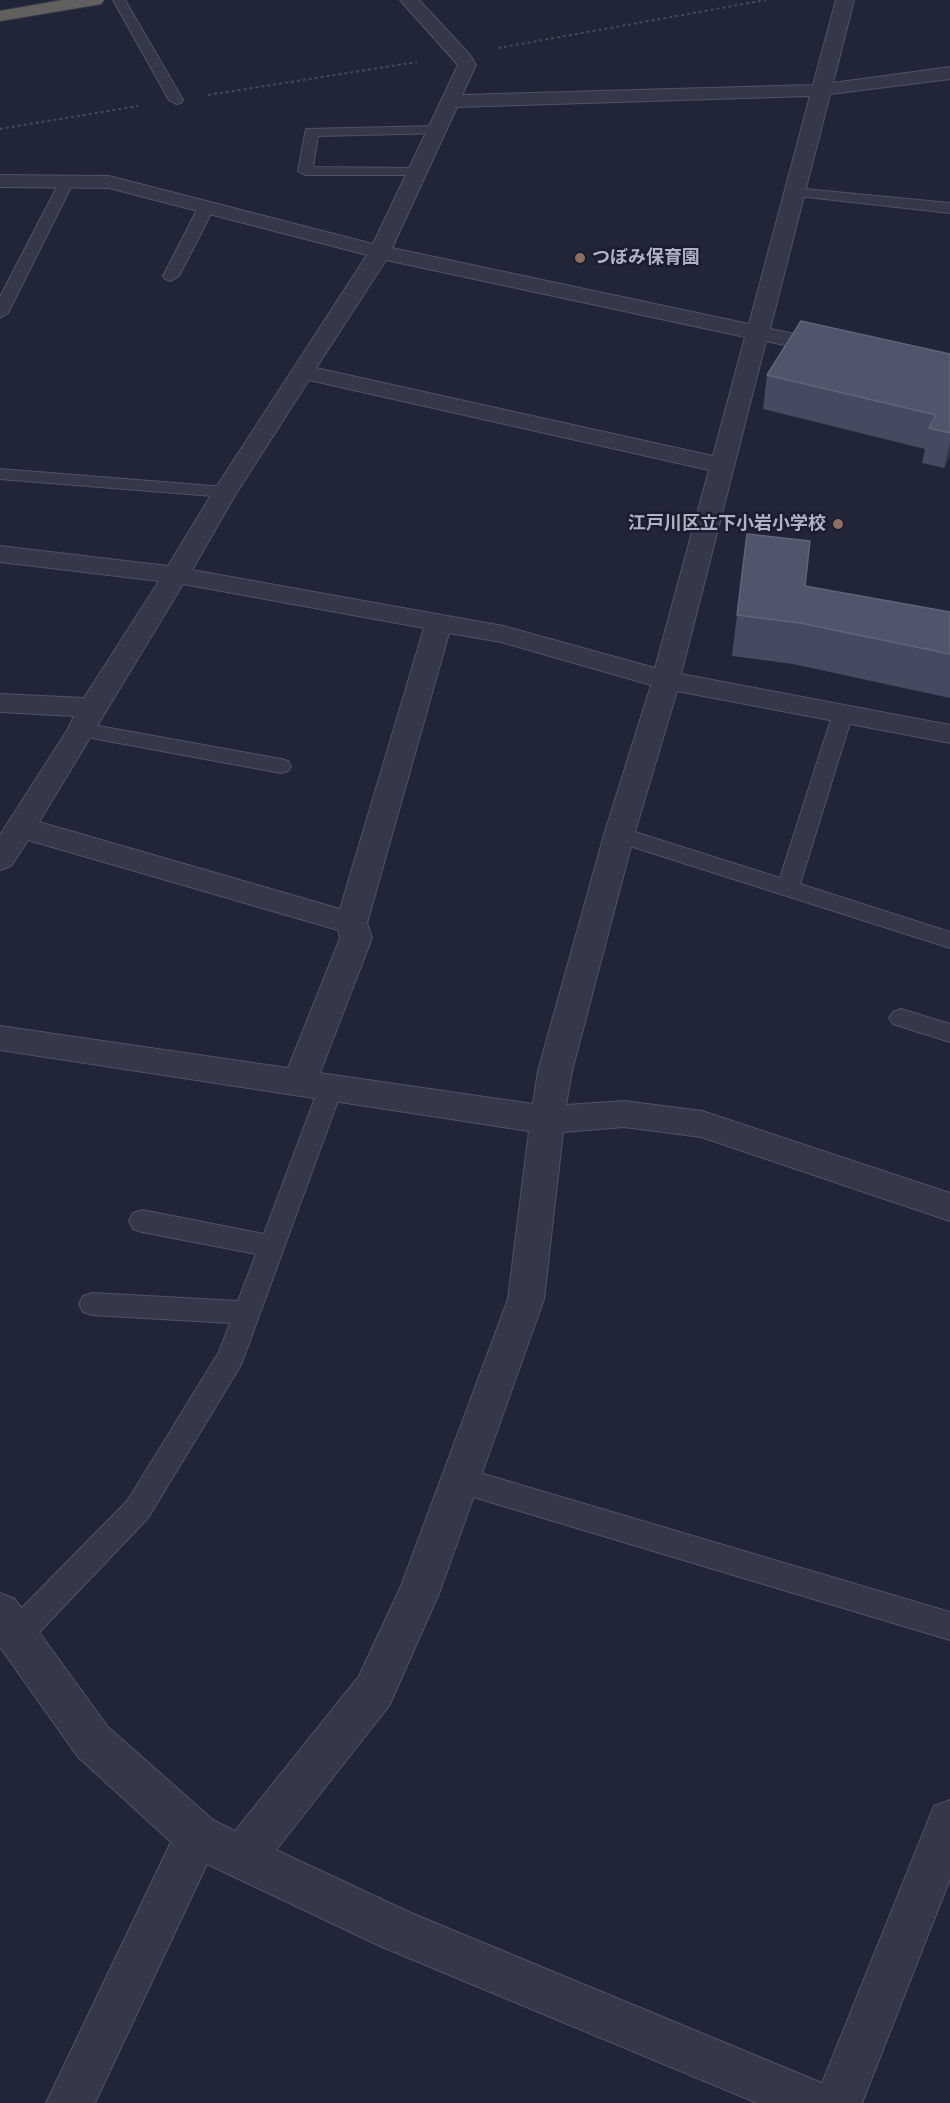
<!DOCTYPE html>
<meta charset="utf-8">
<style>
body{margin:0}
canvas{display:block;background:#212538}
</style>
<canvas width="950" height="2103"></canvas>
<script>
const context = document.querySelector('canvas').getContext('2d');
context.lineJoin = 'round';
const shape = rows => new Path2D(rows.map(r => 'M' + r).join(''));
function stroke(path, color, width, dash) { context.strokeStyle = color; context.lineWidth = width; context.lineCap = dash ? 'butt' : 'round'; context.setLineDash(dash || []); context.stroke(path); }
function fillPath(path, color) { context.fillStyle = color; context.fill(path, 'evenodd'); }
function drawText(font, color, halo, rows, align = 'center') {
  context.font = font + ' Inter,"Noto Sans JP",sans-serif'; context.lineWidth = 5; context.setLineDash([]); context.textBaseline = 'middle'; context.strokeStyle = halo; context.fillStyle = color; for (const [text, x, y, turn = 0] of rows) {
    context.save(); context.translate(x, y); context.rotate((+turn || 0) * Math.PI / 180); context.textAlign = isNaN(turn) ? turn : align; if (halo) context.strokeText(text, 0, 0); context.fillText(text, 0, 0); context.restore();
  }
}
const path = shape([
 [498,48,766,0],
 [208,95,417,62],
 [0,129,138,106]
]);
const service = shape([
 [113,0,125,0,183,100,181,103,176,104,169,100,113,0],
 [438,126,443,127,445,130,443,133,318,136,313,167,418,168,425,172,423,175,305,175,298,171,306,129,438,126],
 [67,177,74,181,8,313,0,318,0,297,60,181,67,177],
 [794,188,950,203,950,213,789,195,787,192,794,188],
 [207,201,215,206,179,276,171,281,165,279,163,276,199,206,207,201],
 [0,469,225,487,231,488,234,492,231,496,225,497,0,479,0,469],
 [843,706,850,708,853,713,800,884,950,932,950,948,611,840,608,835,611,830,619,827,780,878,833,713,836,708,843,706],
 [82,723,281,759,288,761,291,766,288,771,281,773,75,735,72,730,75,725,82,723],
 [901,1009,950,1024,950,1042,893,1024,889,1018,893,1012,901,1009],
 [331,1078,340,1080,343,1087,241,1365,148,1518,27,1645,16,1650,5,1645,1,1635,5,1625,128,1500,219,1352,230,1323,92,1315,83,1312,79,1304,83,1296,92,1293,238,1301,256,1254,142,1232,133,1229,129,1221,133,1213,142,1210,264,1234,319,1087,322,1080,331,1078],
 [460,1467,950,1612,950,1640,460,1493,450,1489,446,1480,450,1471,460,1467]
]);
const minor = shape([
 [400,0,419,0,470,55,476,65,462,95,813,85,836,0,854,0,833,83,950,67,950,79,830,94,770,329,842,344,845,349,842,354,834,356,766,341,681,674,950,725,950,743,677,691,634,835,572,1071,566,1105,624,1101,702,1111,950,1193,950,1221,701,1137,624,1127,563,1132,544,1299,440,1591,389,1706,276,1850,411,1913,822,2083,934,1806,950,1800,950,1879,862,2103,757,2103,380,1946,207,1864,95,2103,46,2103,171,1842,78,1757,0,1647,0,1593,15,1599,108,1727,213,1820,235,1831,359,1676,401,1586,508,1299,529,1131,0,1050,0,1026,288,1068,340,938,338,930,28,840,11,866,0,870,0,835,68,729,74,716,0,712,0,694,84,698,159,581,0,562,0,546,168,566,213,492,367,255,109,188,0,187,0,175,109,176,373,244,458,65,400,0],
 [810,96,749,324,392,248,457,107,810,96],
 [386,260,745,337,713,456,316,368,386,260],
 [309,380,709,470,655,668,503,626,192,570,237,492,309,380],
 [183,584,424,628,340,909,39,822,183,584],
 [449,633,501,642,651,685,604,835,538,1071,533,1104,320,1073,372,938,367,923,449,633]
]);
const trunk = shape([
 [63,0,104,0,101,4,95,5,0,21,0,11,63,0]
]);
const wall = shape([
 [950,354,950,456,944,468,922,463,925,449,763,409,767,375],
 [747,534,805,586,950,612,950,698,793,664,732,656]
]);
const shadedWall = shape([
 [950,442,950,456,944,468]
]);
const building = shape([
 [801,321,950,354,950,433,929,428,936,415,767,375,801,321],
 [747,534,810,541,805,586,950,612,950,654,800,623,737,615,747,534]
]);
const markers = [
 [580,258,6,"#8d6e63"],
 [838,524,6,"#8d6e63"]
];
const farPoinames = [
 ["つぼみ保育園",592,258],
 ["江戸川区立下小岩小学校",826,524,"right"]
];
stroke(service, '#4f5263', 2);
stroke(minor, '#4f5263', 2);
stroke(trunk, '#3c3f50', 2);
stroke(path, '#3e4c54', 2, [3, 3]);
fillPath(service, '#353849');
fillPath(minor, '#353849');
fillPath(trunk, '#61605e');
fillPath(wall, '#454a60');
fillPath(shadedWall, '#32364b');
fillPath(building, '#50556b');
stroke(building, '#5f6479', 1.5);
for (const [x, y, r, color] of markers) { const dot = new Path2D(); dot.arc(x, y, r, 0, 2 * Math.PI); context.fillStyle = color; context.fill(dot); stroke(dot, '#1a1d2d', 2); }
drawText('bold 18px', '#afb2c5', '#1a1d2d', farPoinames, 'left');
</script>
